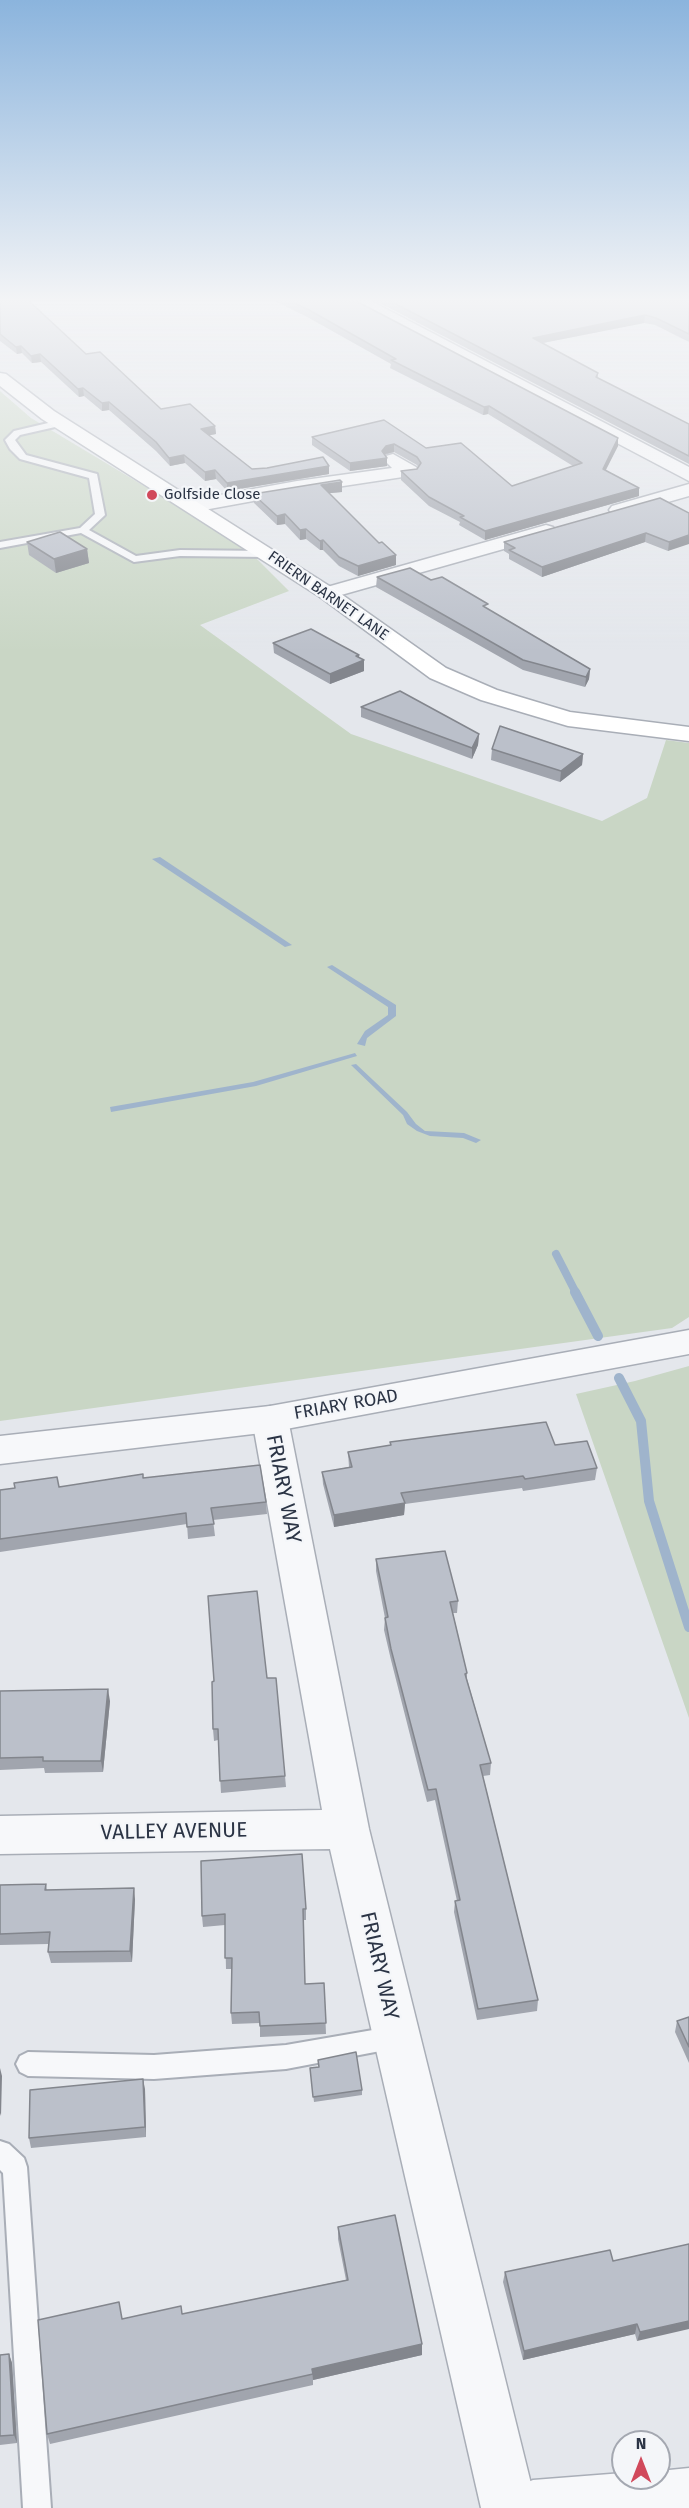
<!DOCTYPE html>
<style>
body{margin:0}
#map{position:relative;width:689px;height:2508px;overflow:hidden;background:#e4e7ec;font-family:"Fira Sans",sans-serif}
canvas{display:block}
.north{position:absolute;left:611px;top:2430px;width:60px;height:60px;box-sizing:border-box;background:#f4f6f9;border:2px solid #a4a8b1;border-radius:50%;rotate:0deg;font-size:16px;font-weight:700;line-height:24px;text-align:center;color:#2b3445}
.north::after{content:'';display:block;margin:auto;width:21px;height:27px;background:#d1495b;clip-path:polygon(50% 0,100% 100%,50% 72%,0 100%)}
</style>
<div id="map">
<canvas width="689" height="2508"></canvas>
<div class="north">N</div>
</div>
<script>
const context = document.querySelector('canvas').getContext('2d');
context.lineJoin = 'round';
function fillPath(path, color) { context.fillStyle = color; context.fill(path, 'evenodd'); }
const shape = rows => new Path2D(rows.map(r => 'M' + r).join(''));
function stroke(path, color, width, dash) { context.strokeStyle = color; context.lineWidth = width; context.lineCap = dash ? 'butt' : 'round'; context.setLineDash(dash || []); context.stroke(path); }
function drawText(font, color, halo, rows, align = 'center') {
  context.font = font + ' "Fira Sans",sans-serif'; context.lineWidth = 4.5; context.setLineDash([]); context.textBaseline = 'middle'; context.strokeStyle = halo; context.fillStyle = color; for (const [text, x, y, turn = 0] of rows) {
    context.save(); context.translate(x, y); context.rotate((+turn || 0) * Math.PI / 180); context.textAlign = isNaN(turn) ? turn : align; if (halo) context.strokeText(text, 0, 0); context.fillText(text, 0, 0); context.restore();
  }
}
const green = shape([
 [0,391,31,418,244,546,289,591,200,625,351,734,602,821,647,798,666,740,689,743,689,1317,672,1328,0,1421],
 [689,1366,689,1718,576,1394,635,1381]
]);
const water = shape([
 [160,857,292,945,285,947,152,859],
 [332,965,396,1005,396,1016,367,1038,365,1046,357,1044,365,1031,388,1015,388,1007,327,967],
 [355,1053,357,1056,256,1086,111,1112,110,1107,253,1082],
 [356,1064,407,1112,416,1124,425,1131,464,1133,481,1140,476,1143,463,1138,430,1136,417,1131,407,1124,403,1115,351,1065]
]);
const streamFar1 = shape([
 [556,1254,576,1293]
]);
const stream = shape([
 [575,1292,598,1336],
 [619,1378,641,1421,649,1501,689,1627]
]);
const service = shape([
 [61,420,64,421,64,425,20,435,15,440,26,455,97,474,105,515,89,530,136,556,180,550,266,551,271,554,266,557,180,556,134,562,81,533,0,548,0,542,80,528,95,514,89,478,20,459,10,449,5,440,14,431,61,420],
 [396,2026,404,2029,408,2037,404,2045,396,2048,286,2069,154,2079,28,2076,20,2072,16,2064,20,2056,28,2052,154,2055,286,2045,396,2026],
 [0,2141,9,2144,24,2158,27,2167,51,2508,23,2508,3,2173,0,2170,0,2141]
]);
const minor = shape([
 [351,301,371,301,689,467,689,481,353,304,351,301],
 [393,454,416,467,419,471,416,475,297,493,193,512,186,510,183,506,186,502,193,500,297,481,392,468,384,460,386,456,393,454],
 [689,484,689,496,619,516,612,514,609,510,612,506,689,484],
 [546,525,553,527,556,531,553,535,327,599,320,597,316,593,320,589,546,525],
 [270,1406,283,1410,288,1419,369,1829,537,2508,481,2508,330,1849,0,1854,0,1816,322,1810,252,1419,257,1410,270,1406]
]);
const tertiary = shape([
 [689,1330,689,1354,270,1432,0,1464,0,1436,270,1406,689,1330],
 [689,2468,689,2508,505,2508,513,2488,533,2480,623,2473,623,2478,659,2478,659,2471,689,2468]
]);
const secondary = shape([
 [0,373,6,374,54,411,334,589,446,668,497,690,570,712,689,727,689,741,568,726,481,700,430,678,320,597,42,419,0,386,0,373]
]);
const wall = shape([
 [0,301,86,354,161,409,215,426,216,434,209,435,252,469,329,466,329,474,227,491,216,479,205,481,185,463,170,466,156,451,109,410,102,411,84,396,79,397,41,362,32,363,22,353,17,354,0,341],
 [275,301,356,301,618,446,606,470,639,496,485,540,459,525,460,522,429,506,401,480,401,471,417,469,418,467,417,465,394,452,385,455,387,466,350,471,312,445,312,437,384,420,426,448,512,486,573,466,488,414,483,415,390,368,391,364,309,318],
 [376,301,689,301,689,342,655,325,644,323,543,343,598,373,598,378,689,424,689,464],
 [342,482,342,492,329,493,396,565,358,576,339,566,323,550,320,550,306,539,300,540,285,524,277,525,254,503,253,494],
 [689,513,668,551,645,542,542,577,509,559,509,554,504,551,504,542],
 [27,542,87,549,89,563,56,573,29,555],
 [377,577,431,580,488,609,590,669,589,679,585,687,523,670,376,587],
 [273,643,359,655,359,658,364,660,364,671,330,684,274,653],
 [361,707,479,734,478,745,472,759,361,717],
 [492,749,583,754,582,765,560,782,491,760],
 [390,1442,555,1445,597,1468,595,1480,523,1491,522,1488,405,1504,404,1515,334,1527,323,1484,322,1472,349,1467,348,1452,390,1446],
 [143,1478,266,1502,267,1514,213,1520,215,1536,188,1539,187,1524,0,1552,0,1490,59,1487],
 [376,1559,458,1601,457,1613,453,1613,467,1673,467,1679,491,1763,490,1775,483,1776,538,2000,537,2011,477,2020,454,1912,455,1901,457,1901,435,1800,427,1802,391,1660,384,1630,385,1618,376,1571],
 [267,1678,285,1776,286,1787,221,1793,218,1740,214,1741,213,1729],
 [0,1691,110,1701,103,1772,45,1773,44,1768,0,1770],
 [46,1884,47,1890,135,1899,132,1962,51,1963,48,1952,49,1944,0,1945,0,1885],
 [306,1909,306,1920,303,1920,305,1984,324,1983,326,2034,260,2037,260,2023,232,2024,231,2013,232,1969,226,1969,225,1925,203,1927,202,1916],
 [689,2017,689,2063,675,2032,677,2021],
 [319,2067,362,2090,362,2095,314,2102,310,2068],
 [145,2089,146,2137,31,2148,29,2138],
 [338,2227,422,2344,422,2355,313,2380,313,2385,50,2444,47,2434,122,2319,182,2314,346,2280,338,2239],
 [689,2244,637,2341,635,2334,523,2360,503,2282,505,2272,613,2261],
 [9,2354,12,2363,17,2443,0,2445,0,2355]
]);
const shadedWall = shape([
 [645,315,644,323,532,345,533,338],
 [21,346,22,353,17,354,16,347],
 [40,354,41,362,32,363,31,356],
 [83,388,84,396,79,397,78,389],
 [109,402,109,410,102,411,102,403],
 [489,406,488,414,483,415,484,407],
 [215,426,216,434,201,437,201,429],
 [618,438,618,446,602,477,603,469],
 [394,444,394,452,385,454,382,459,387,458,387,466,350,471,350,463,382,451,386,446],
 [184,455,185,463,170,466,169,458],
 [329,466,329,474,227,491,227,483],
 [215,470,216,479,205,481,205,472],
 [342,482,342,492,321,494,321,485],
 [639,488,639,496,485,540,485,531],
 [285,514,285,524,277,525,277,516],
 [306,529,306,539,300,540,300,530],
 [646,533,645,542,542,577,542,567],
 [689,535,689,544,668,551,669,542],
 [323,540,323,550,320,550,320,541],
 [87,549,89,563,56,573,54,559],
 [396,555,396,565,358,576,358,566],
 [359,655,359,662,364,660,364,671,330,684,330,674],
 [590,669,589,679,585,687,586,677],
 [479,734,478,745,472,759,472,748],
 [583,754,582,765,560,782,561,771],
 [405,1503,404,1515,334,1527,334,1515],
 [108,1689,110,1701,103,1772,101,1761],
 [134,1888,135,1899,132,1962,130,1951],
 [0,2068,2,2076,1,2116,0,2113],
 [143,2079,145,2089,146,2137,145,2127],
 [689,2321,689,2329,637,2341,640,2332],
 [637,2324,635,2334,523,2360,524,2351],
 [422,2344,422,2355,313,2380,312,2369],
 [9,2354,12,2363,17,2443,14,2435]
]);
const building = shape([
 [0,301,29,301,86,354,100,352,161,409,190,404,215,426,201,429,252,469,267,468,323,457,329,466,227,483,215,470,205,472,184,455,169,458,156,442,109,402,102,403,83,388,78,389,40,354,31,356,21,346,16,347,0,334,0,301],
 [290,301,356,301,618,438,603,469,639,488,485,531,460,517,464,516,429,497,401,471,417,469,421,463,417,457,394,444,386,446,382,451,387,458,350,463,312,437,384,420,426,448,461,443,512,486,582,463,489,406,484,407,391,360,396,359,309,310,290,301],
 [390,301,689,301,689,334,656,318,645,315,533,338,598,373,596,377,689,424,689,456,390,301],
 [340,480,342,482,321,485,379,543,382,542,396,555,358,566,339,557,323,540,320,541,306,529,300,530,285,514,277,516,253,494,340,480],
 [660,498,689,513,689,535,669,542,646,533,542,567,509,550,515,548,504,542,660,498],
 [60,532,87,549,54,559,27,542,60,532],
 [410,568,431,580,442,577,488,604,483,606,590,669,586,677,523,660,377,577,410,568],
 [311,629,359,655,356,656,364,660,330,674,273,643,311,629],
 [400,691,479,734,472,748,361,707,400,691],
 [500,726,583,754,561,771,492,749,500,726],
 [546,1422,555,1445,587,1441,597,1468,525,1479,523,1476,401,1493,405,1503,334,1515,322,1472,352,1467,348,1452,391,1445,390,1442,546,1422],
 [260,1465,266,1502,211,1508,214,1524,187,1527,186,1513,0,1539,0,1490,15,1488,14,1483,57,1477,59,1487,143,1474,143,1478,260,1465],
 [445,1551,458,1601,450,1602,467,1673,465,1674,491,1763,480,1765,538,2000,478,2009,455,1901,460,1900,436,1789,428,1790,391,1649,385,1618,388,1617,376,1559,445,1551],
 [257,1591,267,1678,276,1678,285,1776,220,1781,218,1729,213,1729,212,1682,214,1681,208,1596,257,1591],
 [108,1689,101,1761,43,1761,43,1757,0,1758,0,1691,108,1689],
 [302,1854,306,1909,303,1909,305,1984,324,1983,326,2023,260,2026,259,2012,231,2013,232,1958,225,1958,225,1914,202,1916,201,1861,302,1854],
 [46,1884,45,1890,134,1888,130,1951,48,1952,50,1932,0,1934,0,1885,46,1884],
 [689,2017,689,2047,677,2021,689,2017],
 [356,2052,362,2090,313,2097,310,2068,319,2067,318,2060,356,2052],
 [143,2079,145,2127,29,2138,30,2090,143,2079],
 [395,2215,422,2344,312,2369,313,2374,47,2434,38,2320,119,2302,122,2319,181,2306,182,2314,348,2280,338,2227,395,2215],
 [689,2244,689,2321,640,2332,637,2324,524,2351,505,2272,610,2250,613,2261,689,2244],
 [9,2354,14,2435,0,2436,0,2355,9,2354]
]);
const markers = [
 [152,495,6,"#d1495b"]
];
const farPoinames = [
 ["Golfside Close",164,495]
];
const farStreetnames = [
 ["FRIERN BARNET LANE",328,596,35]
];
const streetNames = [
 ["FRIARY ROAD",346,1405,-10]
];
const nearStreetnames = [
 ["FRIARY WAY",283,1489,79],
 ["VALLEY AVENUE",174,1832,-1],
 ["FRIARY WAY",379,1966,77]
];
fillPath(green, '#c9d6c5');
fillPath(water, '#9fb4cc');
stroke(streamFar1, '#9fb4cc', 8);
stroke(stream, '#9fb4cc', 10);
stroke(service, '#a9aeb7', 4);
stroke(minor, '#a9aeb7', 3);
stroke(tertiary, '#a9aeb7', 3);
stroke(secondary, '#a9aeb7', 3);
fillPath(service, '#f7f8fa');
fillPath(minor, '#f7f8fa');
fillPath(tertiary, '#f7f8fa');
fillPath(secondary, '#fff');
fillPath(wall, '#a1a5ae');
fillPath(shadedWall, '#83868d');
fillPath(building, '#bbc0ca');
stroke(building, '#83868d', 1.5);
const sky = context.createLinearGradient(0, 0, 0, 652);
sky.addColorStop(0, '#8bb4dd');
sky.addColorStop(0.46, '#f3f4f6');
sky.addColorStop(1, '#f3f4f600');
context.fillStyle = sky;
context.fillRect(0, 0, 689, 652);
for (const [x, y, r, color] of markers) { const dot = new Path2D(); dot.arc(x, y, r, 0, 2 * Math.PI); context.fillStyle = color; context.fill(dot); stroke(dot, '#f4f6f9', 2); }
drawText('15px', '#2b3445', '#f4f6f9', farPoinames, 'left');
drawText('15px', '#2b3445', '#f4f6f9', farStreetnames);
drawText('18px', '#2b3445', '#f4f6f9', streetNames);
drawText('21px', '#2b3445', '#f4f6f9', nearStreetnames);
</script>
